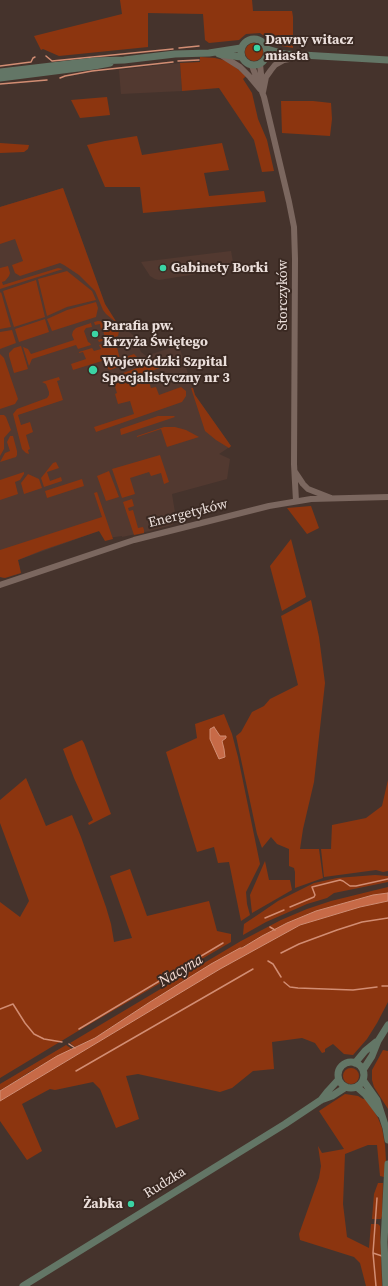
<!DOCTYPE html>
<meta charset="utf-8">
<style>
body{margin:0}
canvas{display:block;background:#45332c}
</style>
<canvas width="388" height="1286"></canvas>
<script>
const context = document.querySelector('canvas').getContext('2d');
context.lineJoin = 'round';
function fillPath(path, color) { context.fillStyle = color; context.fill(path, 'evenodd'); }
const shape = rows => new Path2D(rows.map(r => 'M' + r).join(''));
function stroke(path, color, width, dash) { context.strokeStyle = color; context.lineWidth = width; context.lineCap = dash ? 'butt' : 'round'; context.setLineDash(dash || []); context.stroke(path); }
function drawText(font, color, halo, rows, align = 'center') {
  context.font = font + ' "Source Serif 4",serif'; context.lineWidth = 4; context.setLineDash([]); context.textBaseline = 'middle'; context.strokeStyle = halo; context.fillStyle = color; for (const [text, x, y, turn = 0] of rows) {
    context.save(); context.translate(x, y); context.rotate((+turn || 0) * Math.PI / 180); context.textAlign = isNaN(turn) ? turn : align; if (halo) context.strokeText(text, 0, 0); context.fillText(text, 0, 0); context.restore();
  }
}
const built = shape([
 [180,63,182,91,121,94,119,70],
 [63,188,105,304,117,323,133,335,141,352,146,356,176,346,179,346,195,395,231,446,219,454,230,459,227,479,172,494,176,519,175,522,172,525,150,531,122,537,122,536,108,538,99,531,18,560,21,573,3,578,0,577,0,207],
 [231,251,234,268,159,280,155,279,150,276,141,262]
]);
const green = shape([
 [120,0,252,0,253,11,292,11,293,17,293,48,276,45,260,33,246,34,239,40,209,43,205,40,203,14,148,13,148,47,59,56,43,49,41,50,34,36,122,14],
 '245 52a9 9 0 1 1 18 0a9 9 0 1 1-18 0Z',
 [200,57,215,58,227,61,239,70,246,76,243,79,252,93,258,119,267,140,274,171,262,172,254,140,219,88,182,91,180,63,200,62],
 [107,97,110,115,80,118,71,100],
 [281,101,313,101,331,103,332,119,330,136,282,133],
 [137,136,142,155,222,143,229,170,204,173,209,196,264,191,266,202,143,213,140,187,105,187,87,145,105,141],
 [0,143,29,145,28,149,24,152,0,153],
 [63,188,105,304,117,323,106,314,103,310,95,291,79,275,64,265,60,263,20,276,15,273,12,265,23,261,15,239,0,244,0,207],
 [8,266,10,273,9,276,5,281,2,282,3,285,58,268,63,269,0,289,0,268],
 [67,271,92,291,96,300,67,307,47,316,38,279],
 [36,280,45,317,14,327,3,291],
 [1,292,11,327,0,329,0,293],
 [96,302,98,308,96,317,52,331,47,319,67,310],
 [45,319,49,332,19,342,15,329],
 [98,321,107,322,119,331,118,336,99,342,98,340,105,338,103,330,101,330,100,324,95,325,94,322],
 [91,323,92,327,86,328,84,331,88,342,90,343,91,345,78,349,76,345,32,359,29,366,23,347,28,349,31,354,71,341,74,340,72,335,73,331,76,328],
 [12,330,16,343,0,349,0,332],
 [115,340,120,359,134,354,137,357,136,361,110,370,108,369,105,360,73,370,71,364,86,359,83,352,79,353,79,352,92,348,94,351,101,349,99,345],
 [21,346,28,369,14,373,9,356,9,353,14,348],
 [0,354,4,358,18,399,15,404,0,409],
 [162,359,166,360,168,365,146,373,151,388,156,387,159,395,181,387,186,391,186,396,182,402,96,432,94,427,134,414,130,401,118,404,115,394,117,393,112,377],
 [59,377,60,380,57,381,63,400,18,415,21,425,30,422,33,432,26,435,30,449,28,450,29,454,26,453,22,449,13,414,17,409,47,398,49,395,49,392,46,384,42,382],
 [191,388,193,388,195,395,231,446,229,448,216,440,205,431],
 [0,415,4,415,6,417,11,430,4,438,4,449,0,456],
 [158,416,174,416,175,417,121,435,120,429],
 [164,427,175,427,186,430,199,437,167,447,161,429,137,437,137,436],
 [10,436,13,436,17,451,17,455,16,457,0,462,5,453,10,451,7,442],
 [160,455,169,482,164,484,161,473,151,476,149,472,130,478,135,494,122,498,112,469],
 [56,462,59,468,47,472,50,481,61,477,62,481,44,487,41,478,53,463],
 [109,471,119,497,106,501,97,476],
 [24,472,24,474,20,480,15,482,18,494,0,500,0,480],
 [28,474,39,479,42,488,24,494,21,483],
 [82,479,84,486,47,498,45,491],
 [97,492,113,539,105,541,99,531,43,550,18,560,21,573,5,578,0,577,0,550,102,517,94,493],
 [132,499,134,506,128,508,129,511,133,510,138,528,143,527,144,530,144,533,134,535,123,502],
 [311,506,319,528,307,534,287,508],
 [291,539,306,597,282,611,270,566],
 [311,600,319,637,325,683,314,782,303,829,300,849,319,849,323,878,295,888,295,872,294,868,289,866,289,849,277,844,271,837,262,848,257,834,236,736,241,732,252,712,264,706,270,699,298,685,281,616],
 [224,714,232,734,238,757,260,864,246,892,247,904,250,915,241,921,229,862,218,863,214,847,197,852,166,752,197,738,195,724],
 [82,740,84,743,111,814,89,825,88,823,93,820,74,778,63,749],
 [26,778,46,826,72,815,81,837,106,907,111,924,114,942,132,938,110,876,130,869,147,916,209,901,217,931,231,934,231,942,78,1031,0,1078,0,902,20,917,29,901,0,823,0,800],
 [388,780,388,871,383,872,376,870,324,877,321,849,331,849,332,825,366,818,382,806],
 [265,861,269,880,290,880,292,890,252,913,250,895],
 [375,875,388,876,388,882,334,893,327,898,307,904,266,922,243,935,244,924,259,914,278,901,314,883,337,878],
 [388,887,388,893,373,895,316,911,287,923,219,960,150,1002,95,1038,75,1047,70,1043,241,941,281,920,307,909,331,901],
 [388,901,388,1002,377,1023,367,1039,353,1055,344,1054,333,1044,325,1049,325,1052,322,1053,315,1043,302,1038,272,1042,274,1069,253,1071,232,1088,220,1092,138,1074,126,1076,139,1119,116,1128,100,1089,93,1082,55,1090,50,1089,22,1104,42,1151,27,1160,0,1121,0,1101,220,969,300,925,360,907],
 [66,1045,72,1049,31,1071,0,1091,0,1084],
 [383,1050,388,1051,388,1109,374,1087,372,1080,372,1070],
 '343 1076a8 8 0 1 1 16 0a8 8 0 1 1-16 0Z',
 [345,1094,358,1096,363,1099,366,1098,378,1118,382,1128,385,1145,386,1161,384,1177,380,1176,377,1145,368,1145,345,1154,343,1204,347,1237,369,1248,371,1224,378,1224,380,1226,382,1286,366,1286,360,1263,354,1257,300,1240,299,1234,319,1178,321,1166,318,1146,322,1153,344,1149,319,1111],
 [378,1183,383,1183,382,1216,381,1219,372,1219,374,1194]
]);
const water = shape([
 [214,727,220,736,226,736,226,738,222,741,224,749,225,757,219,759,210,739,210,729,214,727],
 [388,893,388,901,360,907,300,925,220,969,0,1101,0,1091,57,1056,95,1038,150,1002,211,964,240,948,242,948,262,936,287,923,316,911,373,895,388,893]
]);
const stream = shape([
 [179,48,199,46],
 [46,56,52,61,173,49],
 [178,61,199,60],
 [0,66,31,62,33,58,35,57],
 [60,78,65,76,92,71,173,62],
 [0,84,47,80],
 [290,907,314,897,315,895,312,887,340,880,343,881,350,886,356,886,388,879],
 [265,918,284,910],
 [270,927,275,930],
 [281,953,299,944,337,930,362,922,388,918],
 [268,961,273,964,281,977],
 [284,982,290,987,298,988,353,990,377,987],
 [382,986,388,986],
 [0,1009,13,1004,25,1023,34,1034,44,1039,62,1042],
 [79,1029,223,943],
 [69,1044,75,1048],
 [76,1071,253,969],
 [373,1253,382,1256],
 [376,1286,373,1253,377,1198]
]);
const tertiary = shape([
 [221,55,240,67,250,77,260,89],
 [260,64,262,84],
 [252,66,264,97,289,202,294,227,295,259,294,464,296,501],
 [263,92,266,77,271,70,275,65,284,60,304,56],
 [295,472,303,484,308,489,331,498],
 [0,585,134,540,269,506,311,499,388,497]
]);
const secondary = shape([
 '241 52a13 13 0 1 1 26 0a13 13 0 1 1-26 0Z',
 [267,49,285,54,388,60],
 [219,54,241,57],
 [266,58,285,54],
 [0,72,94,61,124,60,175,54,209,53,241,48],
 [0,78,94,66,110,63],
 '338 1075a13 13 0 1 1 26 0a13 13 0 1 1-26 0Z',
 [355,1063,365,1051,376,1042],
 [363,1070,372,1056,378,1041,388,1025],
 [363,1080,377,1100,386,1128,388,1140],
 [357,1087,365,1094,380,1114],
 [321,1100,328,1091,338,1080],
 [23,1286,285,1124,321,1100,332,1096,346,1087],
 [386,1286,384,1242,388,1164]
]);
const markers = [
 [257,48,4,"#3bd4a4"],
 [163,268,4,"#3bd4a4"],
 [95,334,4,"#3bd4a4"],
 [93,370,5,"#3bd4a4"],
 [131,1204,4,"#3bd4a4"]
];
const poiNames = [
 ["Dawny witacz",265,40],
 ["miasta",265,56],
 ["Gabinety Borki",171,268],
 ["Parafia pw.",103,326],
 ["Krzyża Świętego",103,342],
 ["Wojewódzki Szpital",102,362],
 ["Specjalistyczny nr 3",102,378],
 ["Żabka",123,1204,"right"]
];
const streetNames = [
 ["Storczyków",283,295,-90],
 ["Energetyków",188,514,-14],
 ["Rudzka",165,1183,-32]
];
const waterNames = [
 ["Nacyna",181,971,-31]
];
fillPath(built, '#523930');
fillPath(green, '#8c350f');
fillPath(water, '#c76a47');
stroke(water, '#d28d73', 1);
stroke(stream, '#d28d73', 1.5);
stroke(tertiary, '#7b675f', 6);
stroke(secondary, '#637666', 7);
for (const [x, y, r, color] of markers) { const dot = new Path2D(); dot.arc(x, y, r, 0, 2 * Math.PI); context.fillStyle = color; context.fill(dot); stroke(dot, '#3a2922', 1.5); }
drawText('bold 14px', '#ebdfdb', '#3a2922', poiNames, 'left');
drawText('14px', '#ebdfdb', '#3a2922', streetNames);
drawText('italic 15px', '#f7ddd4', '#3a2922', waterNames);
</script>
